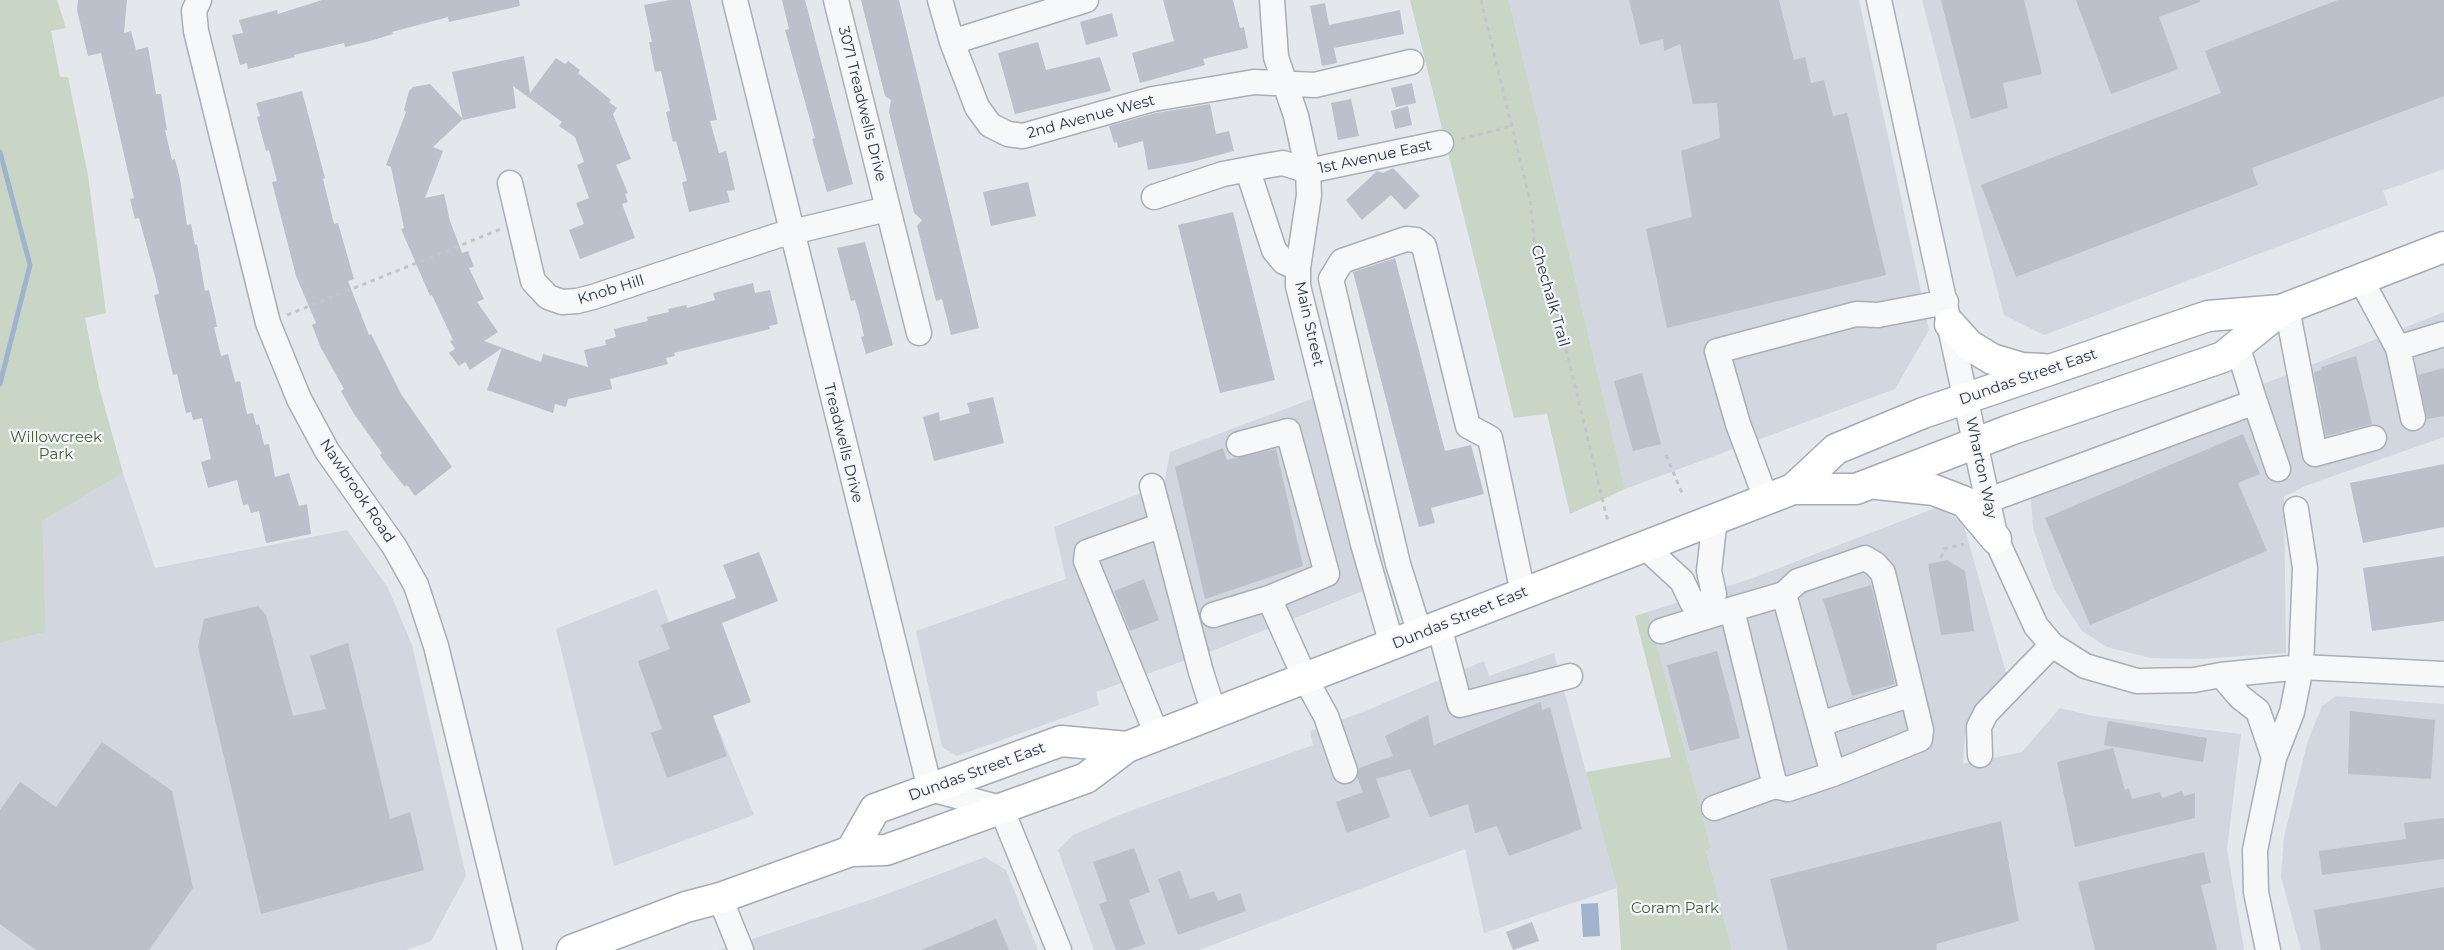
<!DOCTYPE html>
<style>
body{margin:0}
canvas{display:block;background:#e4e7ec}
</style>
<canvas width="2444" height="950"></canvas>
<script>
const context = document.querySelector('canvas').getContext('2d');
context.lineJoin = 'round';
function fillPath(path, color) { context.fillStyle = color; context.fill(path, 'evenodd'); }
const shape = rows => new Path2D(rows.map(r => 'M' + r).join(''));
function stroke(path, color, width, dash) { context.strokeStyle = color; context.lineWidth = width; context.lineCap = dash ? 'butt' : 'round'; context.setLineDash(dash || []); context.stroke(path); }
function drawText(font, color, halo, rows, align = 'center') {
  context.font = font + ' Montserrat,sans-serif'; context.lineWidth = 4.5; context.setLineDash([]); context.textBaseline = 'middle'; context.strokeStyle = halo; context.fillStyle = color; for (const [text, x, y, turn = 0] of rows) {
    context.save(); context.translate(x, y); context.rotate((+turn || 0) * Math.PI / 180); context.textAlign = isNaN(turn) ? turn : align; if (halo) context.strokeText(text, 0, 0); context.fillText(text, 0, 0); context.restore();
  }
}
const built = shape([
 [1509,0,1859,0,1929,330,1895,389,1625,489],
 [1922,0,2444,0,2444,169,2383,191,2388,205,2044,335,2004,315],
 [2444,312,2444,437,2305,486,2284,497,2286,653,2199,659,2151,658,2107,647,2082,631,2054,589,2033,528,2029,471,2276,379],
 [1317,397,1363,591,1209,652,1096,692,1099,705,957,756,942,747,916,631,1066,579,1054,527,1164,484,1170,452],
 [123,473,155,568,347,530,388,588,412,645,466,876,431,941,406,950,0,950,0,643,46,632,41,521],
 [1938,507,1963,523,2007,676,1988,692,1971,714,1965,736,1963,764,2022,752,2060,708,2093,716,2241,734,2227,849,2244,950,1732,950,1706,851,1711,848,1648,612,1753,578],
 [657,589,708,732,713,716,754,815,614,866,556,629],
 [1554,653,1617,888,1484,933,1465,849,1199,950,1094,950,1058,850,1073,835,1127,812,1313,745,1310,731,1363,712,1484,661,1489,676],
 [2336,696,2444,704,2444,950,2301,950,2281,877,2284,837,2308,740,2322,706],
 [985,857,1006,870,1038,950,719,950,876,898]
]);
const green = shape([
 [0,0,57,0,66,28,51,31,60,77,68,77,88,175,106,313,85,318,99,387,123,473,42,521,46,632,0,643],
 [1410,0,1509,0,1625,489,1570,514,1547,414,1514,418],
 [1648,612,1711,848,1706,851,1732,950,1621,950,1617,888,1586,772,1671,757,1635,616]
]);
const water = shape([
 [1598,903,1600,936,1583,937,1581,904]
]);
const stream = shape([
 [0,152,30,265,0,384]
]);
const building = shape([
 [78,0,127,0,124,33,131,31,136,50,148,47,156,94,161,94,167,130,165,130,172,160,175,159,180,179,187,225,191,224,195,245,197,244,205,291,209,290,215,316,217,327,214,327,221,356,228,354,235,382,240,381,247,414,253,413,256,425,259,424,264,445,269,444,275,477,289,473,299,506,307,504,311,534,266,543,259,511,251,513,248,504,243,505,237,480,208,488,201,462,211,459,202,418,193,420,191,412,186,413,177,374,173,375,154,295,159,294,156,280,139,218,135,219,130,199,134,198,132,190,101,53,88,56,77,10],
 [322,0,519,0,520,6,449,22,448,17,441,19,392,32,393,34,370,41,345,47,344,43,294,55,295,57,248,69,247,63,240,65,232,35,243,33,239,20,277,10,278,14],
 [670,0,690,0,717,120,710,121,719,153,726,151,735,190,727,191,730,202,689,212,682,182,687,181,676,141,673,142,666,112,670,111,661,71,655,72,649,42,652,42,644,5],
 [782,0,805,0,853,184,827,192,812,139,815,138,785,30,789,29],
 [861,0,899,0,979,328,951,335,942,299,936,301,917,226,922,220,914,213,889,112,891,100,885,96],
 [1163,0,1233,0,1240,28,1244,27,1248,48,1203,59,1205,65,1140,83,1132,53,1174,41],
 [1629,0,1779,0,1794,60,1805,57,1811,83,1824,80,1833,116,1847,113,1886,275,1667,328,1646,229,1692,217,1681,151,1720,138,1717,103,1693,104,1680,44,1664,51,1663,39,1640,45],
 [1941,0,2024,0,2042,74,2003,83,2008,108,1971,119],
 [2076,0,2200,0,2200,2,2159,17,2178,69,2111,94],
 [2338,0,2444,0,2444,96,2252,168,2258,185,2016,277,1981,185,2221,93,2205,51],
 [1325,3,1329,25,1400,10,1404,34,1334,48,1337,63,1322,66,1310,6],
 [1112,13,1118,36,1086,45,1080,22],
 [1038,42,1046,70,1100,57,1111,91,1015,114,998,53],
 [524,56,530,93,556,58,565,64,568,61,580,70,578,73,611,100,609,102,617,108,613,114,631,159,616,165,628,193,625,194,628,202,622,204,635,238,580,259,569,230,584,224,576,203,589,198,577,165,584,162,575,137,559,126,562,122,513,86,516,108,463,120,452,72],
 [1412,83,1416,103,1396,107,1391,88],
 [430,84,463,119,433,147,443,151,425,198,444,194,450,221,462,253,468,251,474,267,469,268,484,299,477,302,498,332,484,341,541,362,543,354,588,367,584,350,606,345,605,340,616,337,614,329,648,321,647,317,669,312,668,309,686,305,687,308,715,300,713,293,753,283,755,293,770,290,778,324,769,326,770,329,674,353,675,356,666,358,668,364,610,379,612,389,568,399,566,407,555,404,553,413,487,390,502,348,470,370,465,362,459,366,449,353,455,349,450,341,453,340,432,295,430,296,401,229,404,228,391,167,386,165,406,112,404,110,409,91,413,87],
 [302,91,325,178,323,179,334,224,338,223,354,279,348,281,369,335,371,334,401,394,452,467,415,496,407,485,405,487,387,465,380,455,382,453,354,414,341,391,344,389,321,348,312,325,316,323,296,276,272,182,277,181,269,150,266,151,257,117,260,116,256,103],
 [1351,99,1359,136,1338,140,1331,103],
 [1210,104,1216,134,1229,131,1234,151,1192,162,1148,170,1143,141,1118,148,1117,142,1114,143,1109,126,1156,113],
 [1408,106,1412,125,1395,129,1391,111],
 [1393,168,1420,196,1405,210,1391,195,1362,220,1346,200,1377,171,1383,173],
 [1028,182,1036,216,991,226,983,192],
 [1233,212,1275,380,1220,393,1178,225],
 [865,242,893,345,866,354,861,337,864,336,859,314,855,300,851,301,837,248],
 [1395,258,1445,451,1471,445,1484,494,1431,508,1435,523,1419,527,1353,272],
 [2356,356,2372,424,2326,436,2314,372,2322,370,2321,367],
 [2444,368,2444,416,2427,419,2418,375],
 [1642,373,1661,444,1633,451,1614,381],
 [993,397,1004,443,934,461,923,417,939,412,940,421,970,413,967,403],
 [2243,434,2260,474,2238,483,2267,551,2090,625,2045,518],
 [1223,448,1227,460,1276,449,1303,566,1205,599,1175,467],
 [2444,464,2444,527,2363,543,2350,483],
 [759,552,778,601,722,623,751,702,713,716,727,756,667,778,651,733,662,729,638,661,670,649,661,625,736,598,723,565],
 [2444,556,2444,621,2372,631,2363,568],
 [1947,560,1965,571,1974,631,1941,635,1928,564],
 [1144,579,1159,620,1130,631,1114,591],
 [1871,585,1895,684,1852,696,1823,599],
 [258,606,266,615,293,716,326,709,310,656,348,643,390,819,410,812,424,870,261,914,198,647,204,619],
 [1717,651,1740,738,1690,751,1667,665],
 [1541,702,1542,710,1550,707,1582,829,1509,856,1497,826,1475,833,1468,804,1430,817,1410,769,1376,779,1390,817,1347,833,1336,802,1363,792,1357,777,1359,768,1393,756,1385,736,1428,715,1434,745],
 [2350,711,2435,720,2431,779,2348,774],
 [2108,721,2207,738,2203,762,2104,745],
 [102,742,172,791,193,888,149,950,36,950,0,924,0,810,20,782,56,807],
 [2113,748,2125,790,2129,788,2132,799,2160,792,2162,798,2182,791,2184,796,2195,793,2195,818,2075,847,2057,762],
 [2444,818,2444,859,2322,875,2319,851,2406,839,2404,823],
 [2001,821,2019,921,1936,944,1937,950,1788,950,1770,879],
 [1134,848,1150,892,1129,900,1145,944,1128,950,1116,950,1099,904,1107,901,1093,862],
 [2204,852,2211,883,2201,885,2217,950,2095,950,2078,882],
 [1180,871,1190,899,1214,891,1218,901,1240,893,1246,911,1178,935,1158,879],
 [2444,887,2444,950,2321,950,2314,910],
 [996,919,1009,950,921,950],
 [1532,922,1539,941,1513,950,1506,932]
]);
const path = shape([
 [1481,0,1531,205,1534,239,1539,260,1551,287,1608,522],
 [1461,139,1511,126],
 [287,315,501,229],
 [1666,455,1682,493],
 [1941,558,1944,549,1964,544]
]);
const minor = shape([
 [199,0,194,11,196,31,268,323,299,399,327,451,394,546,416,585,436,646,510,950],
 [735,0,930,789,1001,808,1059,950],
 [836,0,919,333],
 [940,0,952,42,977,107,990,125,1008,134,1023,136,1153,99,1254,82,1315,85,1411,62],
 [1272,0,1276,57,1296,116,1308,171,1309,195,1298,268,1298,286,1363,544,1392,645],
 [1879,0,1996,539,2036,626,2052,645,2085,666,2137,681,2194,680,2221,675,2301,667,2444,674],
 [952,42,1086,0],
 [1248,171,1274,250,1284,262,1298,268],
 [510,183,533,281,548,297,562,302,577,301,593,297,776,236,887,209],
 [1154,197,1223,174,1265,166,1283,163,1308,171,1441,143],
 [2361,280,2398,348,2444,334],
 [2287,308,2315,454,2374,438],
 [2398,348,2413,418],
 [2255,402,2278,469],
 [1239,444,1288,431,1327,574,1269,598,1305,678,1326,716,1345,771],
 [1152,486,1201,672,1214,713],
 [1766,499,1738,424,1717,351,1856,314,1878,315,1946,302],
 [1989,500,2255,402,2237,345],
 [1644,546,1682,581,1692,602,1705,606],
 [1705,606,1714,594,1709,571,1715,518],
 [1213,615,1269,598],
 [1709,616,1784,594,1833,774,1920,739,1921,730,1883,573,1875,564,1865,558,1798,581,1784,594],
 [1439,626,1460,705,1570,676],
 [1661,631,1709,616,1705,606],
 [1420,634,1398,564,1331,279,1342,261,1406,239,1416,240,1424,246,1468,426,1490,438,1523,593],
 [2221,675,2240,697,2258,711,2274,758],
 [1820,724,1912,694],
 [1157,735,1086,561,1087,552,1162,525],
 [1980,755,1979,727,1986,713,2052,645],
 [1775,786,1788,789,1833,774],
 [1714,808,1775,786,1732,610],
 [720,898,741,950],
 [2268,950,2256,892,2255,850,2274,758,2292,712,2301,667,2305,568,2296,509]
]);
const major = shape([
 [1950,324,1969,345,1992,359,2022,368,2043,369],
 [1877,484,1934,490,1965,502,1996,539],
 [1793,489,1836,449,1923,413,2208,316,2281,310],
 [851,851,875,809,1061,741,1127,747],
 [572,950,686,907,720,898,851,851,886,850,1086,778,1127,747,1793,489,1856,489,2010,430,2223,357,2281,310,2444,247]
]);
const streetNames = [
 ["3071 Treadwells Drive",862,104,76],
 ["2nd Avenue West",1091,117,-15],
 ["1st Avenue East",1375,157,-12],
 ["Knob Hill",611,290,-17],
 ["Chechalk Trail",1550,296,74],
 ["Main Street",1309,324,77],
 ["Dundas Street East",2028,377,-19],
 ["Treadwells Drive",843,443,76],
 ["Wharton Way",1981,468,78],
 ["Nawbrook Road",357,491,56],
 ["Dundas Street East",1460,618,-22],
 ["Dundas Street East",977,772,-20]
];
const parkNames = [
 ["Willowcreek",56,438],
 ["Park",56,455],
 ["Coram Park",1675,909]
];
fillPath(built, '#d2d6de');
fillPath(green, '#c9d6c5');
fillPath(water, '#9fb4cc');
stroke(stream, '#9fb4cc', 5);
fillPath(building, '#bbc0ca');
stroke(minor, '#a9aeb7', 27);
stroke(major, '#a3abb8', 33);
stroke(path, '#c2c5cb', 3, [4.5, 4.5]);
stroke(minor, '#f7f8fa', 24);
stroke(major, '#fff', 30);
drawText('15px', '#2b3445', '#f4f6f9', streetNames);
drawText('15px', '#3f6138', '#f4f6f9', parkNames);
</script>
